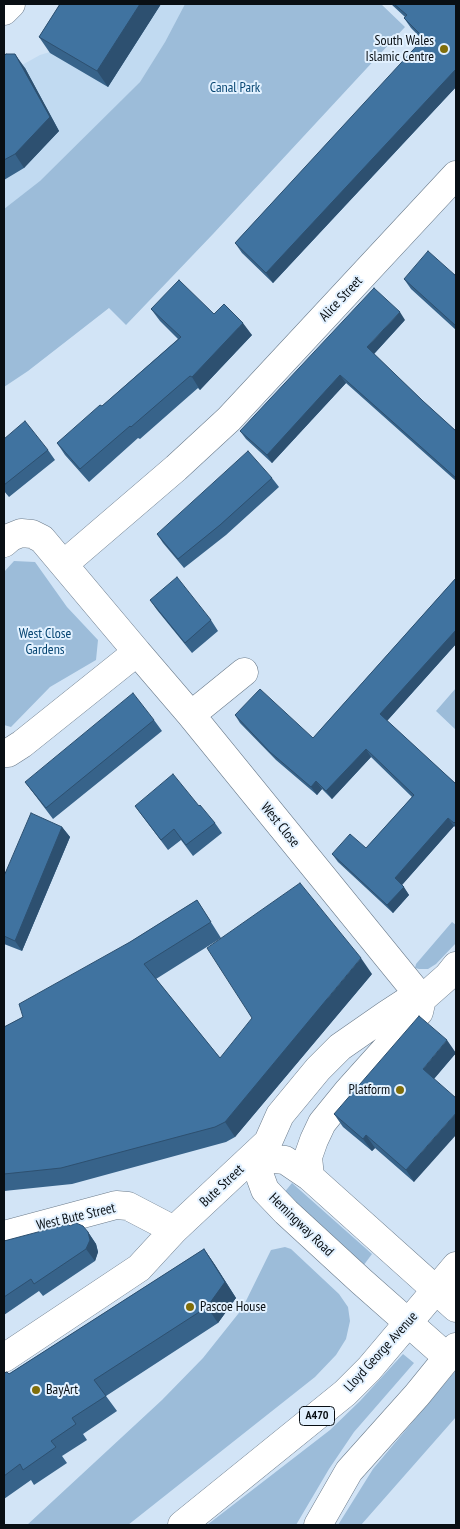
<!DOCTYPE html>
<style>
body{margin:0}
#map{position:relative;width:460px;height:1529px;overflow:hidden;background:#d2e4f6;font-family:"PT Sans Narrow",sans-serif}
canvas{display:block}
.frame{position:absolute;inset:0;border:5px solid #090f14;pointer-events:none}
</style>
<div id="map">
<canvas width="460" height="1529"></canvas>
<div class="frame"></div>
</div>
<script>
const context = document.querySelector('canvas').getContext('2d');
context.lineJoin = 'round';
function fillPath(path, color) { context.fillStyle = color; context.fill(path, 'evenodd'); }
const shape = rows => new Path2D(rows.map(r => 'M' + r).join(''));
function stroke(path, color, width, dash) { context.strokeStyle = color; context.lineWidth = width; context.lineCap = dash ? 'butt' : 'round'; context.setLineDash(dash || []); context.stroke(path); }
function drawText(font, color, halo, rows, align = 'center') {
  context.font = font + ' "PT Sans Narrow",sans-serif'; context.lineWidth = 4; context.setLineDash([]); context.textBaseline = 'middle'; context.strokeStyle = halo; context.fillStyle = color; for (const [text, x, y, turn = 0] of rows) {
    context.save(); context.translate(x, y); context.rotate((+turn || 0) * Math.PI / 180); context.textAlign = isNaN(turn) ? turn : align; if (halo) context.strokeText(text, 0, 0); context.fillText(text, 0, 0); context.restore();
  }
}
const built = shape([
 [80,4,185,4,165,42,140,82,40,182,4,209,4,75,40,55,50,52]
]);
const green = shape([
 [185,4,381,4,405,27,213,234,126,325,109,308,28,371,4,387,4,209,40,181,140,82,165,42],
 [14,561,35,562,67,607,98,640,96,660,50,687,11,727,4,725,4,572],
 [456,688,456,730,436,711],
 [452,922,456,925,456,943,436,964,428,969,419,969,415,968,416,964],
 [292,1183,372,1254,363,1266,283,1194],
 [285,1247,291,1249,339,1294,348,1307,350,1321,346,1339,336,1355,315,1377,128,1525,27,1525,162,1400,203,1358,242,1309,271,1250],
 [403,1354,414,1363,354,1432,329,1469,296,1525,207,1525,330,1430,360,1401],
 [456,1370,456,1417,361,1525,338,1525,373,1469]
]);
const minor = shape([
 [4,11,11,4],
 [4,543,11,537,21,533,32,534,42,539,137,652,22,744,8,753,4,753],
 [64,564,176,468,229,419,456,175],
 [137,652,191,715,422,999],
 [191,715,244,672],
 [253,1157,265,1190,286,1212,361,1281,447,1357],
 [253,1157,285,1160,310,1177,456,1308],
 [310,1177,308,1157,314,1140,322,1123,348,1091,419,1012,422,999],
 [4,1235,116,1205,128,1206,174,1230],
 [4,1358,139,1268,174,1230,268,1142,280,1115,318,1069,340,1047,386,1015,409,1000,422,999,448,976,456,966]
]);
const major = shape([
 [182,1525,345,1393,369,1369,456,1266],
 [318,1525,349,1471,417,1395,456,1347]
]);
const wall = shape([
 [60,4,161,4,108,87,50,53,39,37],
 [391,4,456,4,456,87,273,283,242,253,235,243,423,40,411,28,404,18,405,17],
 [4,56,25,68,59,131,24,168,4,180],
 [456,276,456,330,411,289,404,279],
 [151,309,214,314,252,335,200,390,198,388,140,439,138,438,89,482,65,455,57,443,102,406,178,339,160,321],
 [405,320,374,354,423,401,456,431,456,481,346,383,272,463,246,439,240,431],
 [4,439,48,450,55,460,9,497,4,491],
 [272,478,279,487,226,535,184,568,163,543,157,534],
 [456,578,456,644,387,721,456,784,456,828,454,826,402,885,409,895,393,913,338,862,332,854,366,848,412,797,371,757,332,799,322,789,317,795,276,760,240,723,235,715,313,738],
 [150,600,211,620,218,631,192,653,157,610],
 [154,720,162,731,53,819,25,782],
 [135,806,199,806,215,823,222,833,193,856,181,840,168,850],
 [62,827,70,837,22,951,4,944,4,876],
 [197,900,221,938,156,979,220,1058,372,974,235,1137,226,1142,72,1184,4,1191,4,1027,23,1017,130,942],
 [456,1053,434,1079,414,1182,375,1148,372,1151,343,1127,334,1114],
 [70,1226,88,1232,96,1244,98,1252,95,1261,43,1296,39,1291,4,1315,4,1241],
 [204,1249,215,1265,236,1298,218,1323,106,1396,117,1411,83,1434,87,1440,62,1456,67,1463,34,1485,31,1480,4,1499,4,1373,9,1374]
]);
const shadedWall = shape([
 [140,4,161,4,108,87,97,71],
 [15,54,25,68,59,131,24,168,15,154],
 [456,69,456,87,273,283,266,273],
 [400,312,405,320,373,355,367,347],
 [243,323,252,335,200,390,192,377],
 [340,375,346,383,272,463,267,455],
 [456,630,456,644,386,722,380,714],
 [366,749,371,757,332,799,326,791],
 [316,781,322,789,317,795,311,787],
 [448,818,454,826,401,886,395,878],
 [62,827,70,837,22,951,15,941],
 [404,887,409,895,393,913,387,905],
 [361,958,372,974,235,1137,225,1122],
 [447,1040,456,1053,432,1081,423,1069],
 [456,1113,456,1135,414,1182,406,1170],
 [366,1135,375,1148,372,1151,363,1139],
 [88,1232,96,1244,98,1252,95,1261,86,1249],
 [204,1249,215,1265,236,1298,218,1323,207,1307]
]);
const building = shape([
 [60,4,140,4,97,71,39,37,60,4],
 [394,4,456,4,456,69,266,273,235,243,424,38,404,18,407,15,394,4],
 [6,54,15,54,50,117,15,154,4,160,4,56,6,54],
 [428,251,456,276,456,326,404,279,428,251],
 [179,280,214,314,224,304,243,323,192,377,190,376,131,427,130,426,80,469,57,443,100,405,102,406,181,337,151,309,179,280],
 [374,288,400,312,367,347,423,401,456,431,456,478,340,375,267,455,240,431,374,288],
 [25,421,48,450,4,485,4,439,25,421],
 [248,451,272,478,220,525,178,559,157,534,248,451],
 [177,577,211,620,185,643,150,600,177,577],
 [456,578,456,630,380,714,456,784,456,821,454,823,448,818,395,878,404,887,387,905,332,854,350,834,366,848,414,795,366,749,326,791,316,781,311,787,270,752,235,715,260,689,313,738,456,578],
 [133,693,154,720,46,808,25,782,133,693],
 [173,774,199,806,200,805,215,823,186,845,174,829,161,840,135,806,173,774],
 [31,813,62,827,15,941,4,936,4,876,31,813],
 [300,883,361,958,225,1122,215,1127,61,1168,4,1174,4,1027,23,1017,19,1004,130,942,197,900,211,922,144,964,220,1058,252,1018,207,948,300,883],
 [419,1016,447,1040,423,1069,456,1098,456,1113,406,1170,366,1135,363,1139,334,1114,419,1016],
 [76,1223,83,1226,88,1232,90,1240,86,1249,34,1284,31,1279,4,1297,4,1241,68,1224,70,1226,76,1223],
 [204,1249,225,1282,207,1307,94,1380,106,1396,72,1418,76,1424,51,1441,56,1447,23,1470,20,1464,4,1476,4,1373,7,1372,9,1374,204,1249]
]);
const markers = [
 [444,49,5,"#806e0a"],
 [400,1090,5,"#806e0a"],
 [190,1307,5,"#806e0a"],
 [36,1390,5,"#806e0a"]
];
const shields = [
 [317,1416,35]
];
const shieldNames = [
 ["A470",317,1416]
];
const poiNames = [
 ["South Wales",434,41],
 ["Islamic Centre",434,57],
 ["Platform",390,1090],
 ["Pascoe House",200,1307,"left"],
 ["BayArt",46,1390,"left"]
];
const parkNames = [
 ["Canal Park",235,88],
 ["West Close",45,634],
 ["Gardens",45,650]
];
const streetNames = [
 ["Alice Street",341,299,-47],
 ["West Close",280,825,51],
 ["Bute Street",222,1186,-43],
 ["West Bute Street",76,1217,-13],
 ["Hemingway Road",301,1225,44],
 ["Lloyd George Avenue",381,1352,-48]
];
fillPath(built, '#c1daf1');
fillPath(green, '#9cbcd9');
stroke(minor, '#6b7b8b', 29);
stroke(major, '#6b7b8b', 29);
stroke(minor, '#fff', 28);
stroke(major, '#fff', 28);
fillPath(wall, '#37638a');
fillPath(shadedWall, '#2d5070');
fillPath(building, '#4073a0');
stroke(building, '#2d5070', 1);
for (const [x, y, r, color] of markers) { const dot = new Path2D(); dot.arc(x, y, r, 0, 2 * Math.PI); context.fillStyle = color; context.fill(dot); stroke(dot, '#e2f1ff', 2); }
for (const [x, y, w] of shields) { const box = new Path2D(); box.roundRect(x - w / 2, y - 9.5, w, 19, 4); context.fillStyle = '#e2f1ff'; context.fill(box); stroke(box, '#090f14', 1); }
drawText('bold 12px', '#090f14', null, shieldNames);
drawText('14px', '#090f14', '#e2f1ff', poiNames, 'right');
drawText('14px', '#064572', '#e2f1ff', parkNames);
drawText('14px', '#090f14', '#e2f1ff', streetNames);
</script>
